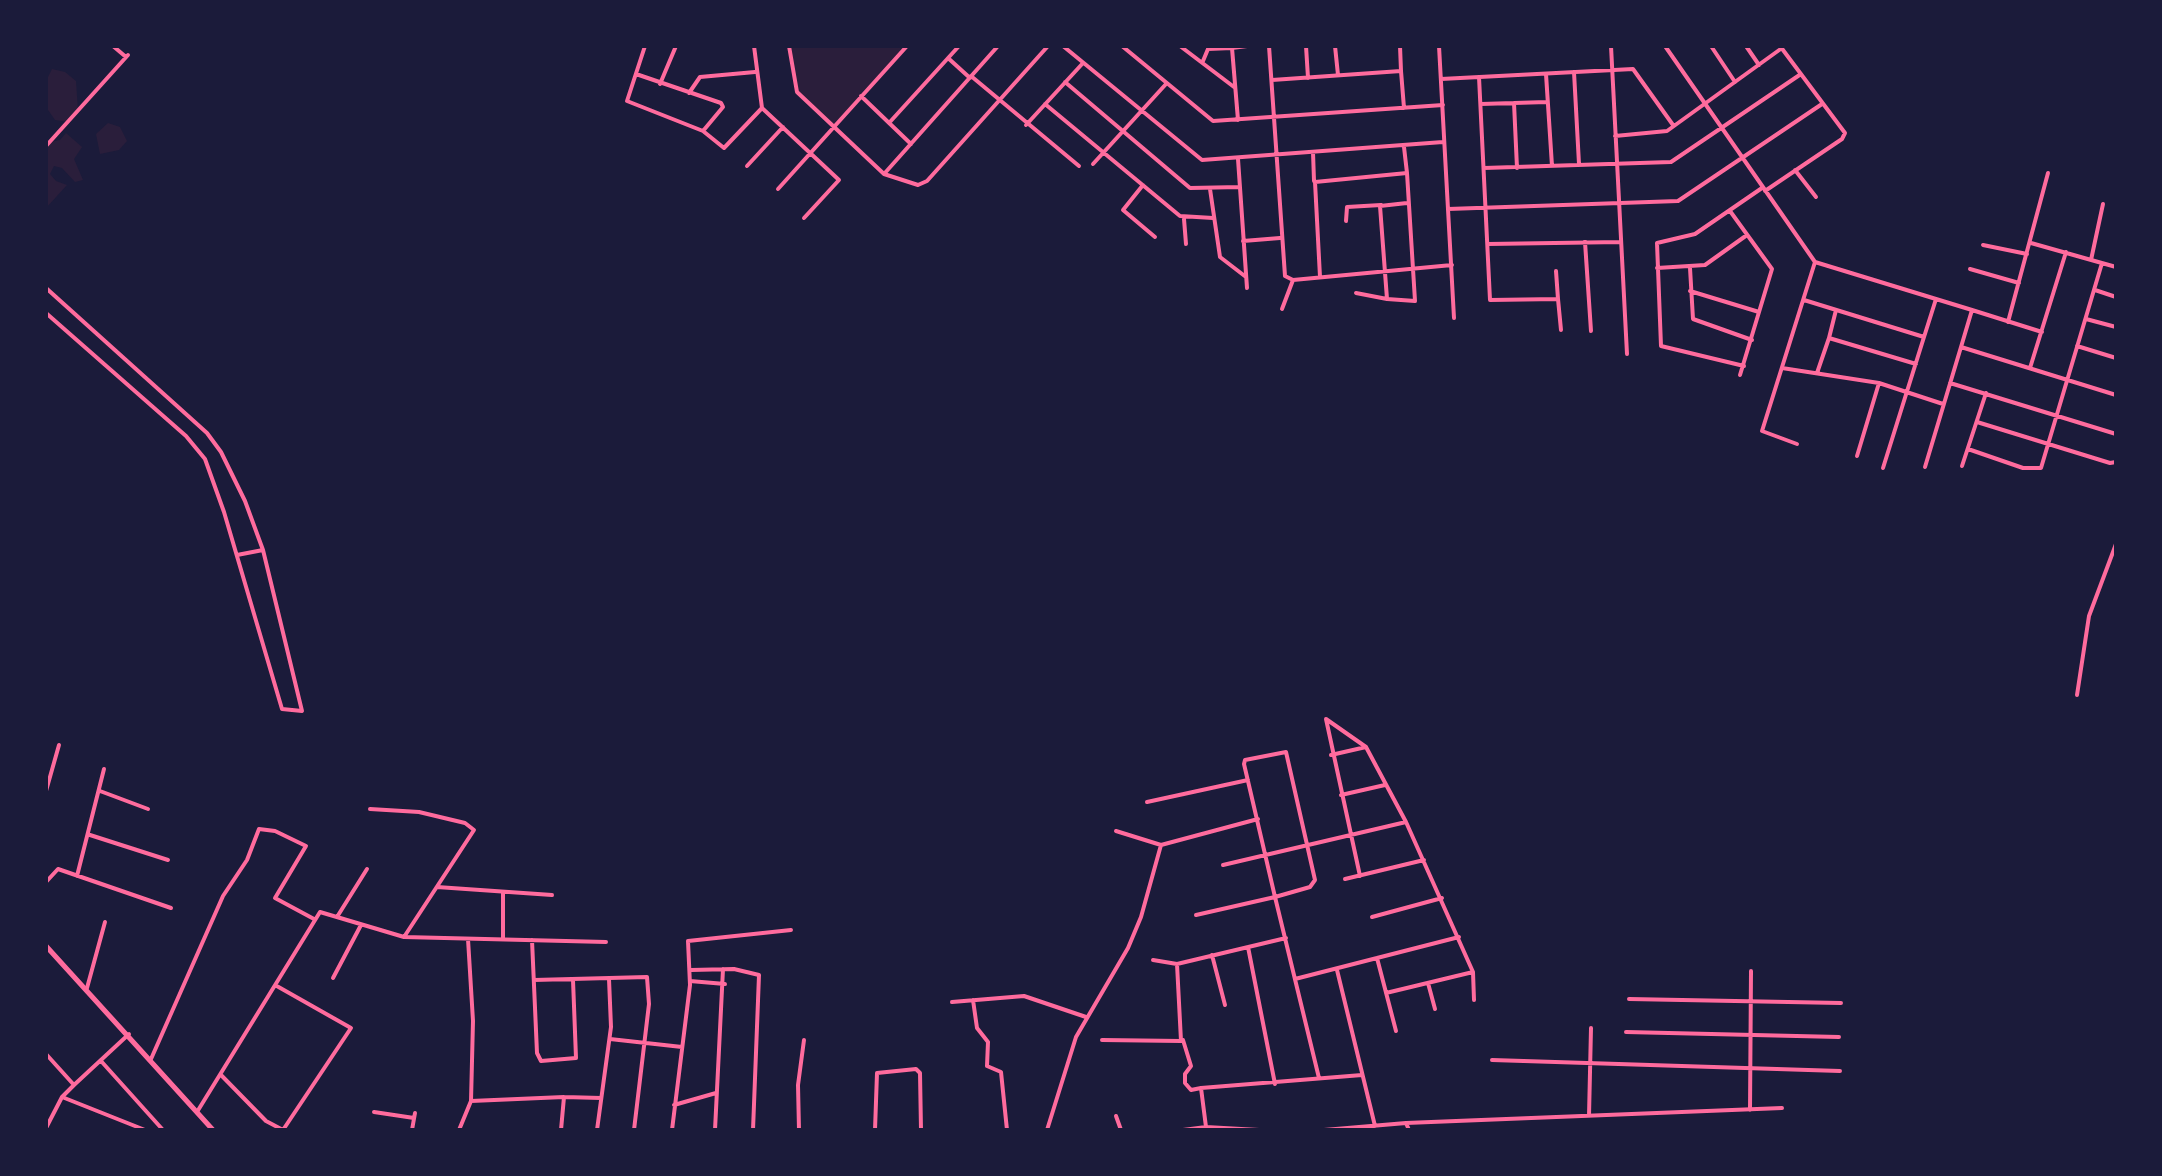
<!DOCTYPE html>
<style>
body{margin:0}
#map{position:relative;width:2162px;height:1176px;overflow:hidden;background:#1b1b3a;font-family:"Nunito Sans",sans-serif}
canvas{display:block}
.frame{position:absolute;inset:0;border:48px solid #1b1b3a;pointer-events:none}
</style>
<div id="map">
<canvas width="2162" height="1176"></canvas>
<div class="frame"></div>
</div>
<script>
const context = document.querySelector('canvas').getContext('2d');
context.lineJoin = 'round';
function fillPath(path, color) { context.fillStyle = color; context.fill(path, 'evenodd'); }
const shape = rows => new Path2D(rows.map(r => 'M' + r).join(''));
function stroke(path, color, width, dash) { context.strokeStyle = color; context.lineWidth = width; context.lineCap = dash ? 'butt' : 'round'; context.setLineDash(dash || []); context.stroke(path); }
const green = shape([
 [789,46,907,46,836,127,794,88],
 [52,69,65,72,76,81,78,111,68,122,55,120,46,107,46,81],
 [108,123,120,127,127,141,119,150,100,154,96,134],
 [66,133,82,147,74,159,83,180,75,182,62,168,54,166,50,174,56,181,67,185,46,208,46,151,50,142,60,140]
]);
const minor = shape([
 [113,46,126,57],
 [645,46,627,101,703,131,724,148,762,108],
 [693,46,720,46],
 [754,46,762,108,839,180,804,218],
 [789,46,797,92,884,174,918,185,927,181,1048,46],
 [1063,46,1202,160,1443,142],
 [1122,46,1213,121,1443,105],
 [1180,46,1234,87],
 [1269,46,1285,276,1293,280,1452,265],
 [1306,46,1308,78],
 [1335,46,1338,75],
 [1439,46,1454,318],
 [1611,46,1627,354],
 [1665,46,1815,262,1972,310,1961,347,2116,395],
 [1711,46,1735,82],
 [1746,46,1759,65],
 [948,58,970,78],
 [1203,61,1208,49,1232,48],
 [1401,71,1404,108],
 [1574,72,1579,164],
 [636,74,721,103,723,107,703,131],
 [1546,74,1552,166],
 [971,76,1079,166],
 [1479,77,1490,300,1558,299,1556,271],
 [1441,79,1633,69,1673,125],
 [1272,80,1401,71,1400,46],
 [1065,82,1190,188,1240,187],
 [660,84,676,46],
 [689,93,700,77,755,72],
 [861,96,911,144],
 [1514,103,1517,168],
 [1045,104,1180,216,1213,218],
 [1481,104,1547,102],
 [1238,120,1232,48,1247,46],
 [889,123,959,46],
 [1026,125,1083,63],
 [1615,136,1667,131,1782,48],
 [46,146,128,55],
 [1313,152,1314,181],
 [1238,159,1247,288],
 [1093,164,1166,84],
 [747,166,783,127],
 [1484,168,1671,162,1801,74],
 [1795,170,1816,197],
 [884,174,998,46],
 [1143,185,1123,210,1155,237],
 [778,189,907,46],
 [1210,189,1220,257,1246,277],
 [1765,191,1842,139,1845,133,1780,46],
 [1448,209,1678,201,1822,104],
 [1730,211,1772,269,1740,375],
 [1184,219,1186,244],
 [1346,221,1347,207,1381,205],
 [1243,241,1280,238],
 [1585,242,1591,331],
 [2031,243,2116,267],
 [1488,244,1621,242],
 [1983,245,2027,254],
 [2091,260,2103,204],
 [1657,268,1705,265,1747,235],
 [1690,268,1693,319,1752,340],
 [1970,269,2019,283],
 [1320,277,1315,182,1407,173,1404,147],
 [46,288,207,433,221,452,245,501,263,550,302,711,282,709,224,512,205,459,186,436,46,313],
 [2095,290,2116,297],
 [1690,291,1759,312],
 [1356,293,1387,299,1380,206,1407,203],
 [1387,299,1415,301,1407,173],
 [1558,299,1561,330],
 [1804,300,1924,337,1936,299],
 [1282,309,1293,280],
 [1836,310,1829,338,1916,364],
 [1972,310,2042,332],
 [2086,319,2116,327],
 [2008,322,2048,173],
 [2077,346,2116,358],
 [1744,366,1661,346,1657,243,1695,234,1762,188],
 [1782,368,1879,383,1943,404],
 [2030,368,2066,252],
 [1817,373,1829,338],
 [1950,383,2116,434],
 [1977,422,2110,463,2116,462],
 [1797,444,1762,431,1815,262],
 [1968,449,2023,468,2041,468,2102,263],
 [1857,456,1879,383],
 [1962,466,1986,393],
 [1925,467,1961,347],
 [1883,468,1924,337],
 [237,555,263,550],
 [2077,695,2089,616,2116,544],
 [1331,755,1366,747],
 [46,791,59,745],
 [100,791,148,809],
 [1341,795,1385,785],
 [1147,802,1248,780],
 [370,809,419,812,465,823,474,830,404,937],
 [1116,831,1161,845,1258,819],
 [90,835,168,860],
 [1223,865,1406,822],
 [77,876,104,769],
 [1360,876,1326,719,1366,747,1406,822,1473,972,1474,1000],
 [1345,879,1424,860],
 [46,882,58,869,171,908],
 [437,887,552,895],
 [503,893,503,938],
 [1196,915,1275,897,1310,887,1315,880,1286,752,1245,760,1244,764,1275,897,1319,1078],
 [337,917,367,869],
 [1372,917,1442,898],
 [468,939,473,1021,471,1101,564,1097,561,1130],
 [532,940,537,1053,541,1061,576,1058,573,980],
 [1248,947,1275,1084],
 [1212,955,1225,1005],
 [1377,958,1396,1031],
 [1153,960,1177,964,1286,938],
 [691,970,734,969,759,975,753,1130],
 [1337,970,1375,1126],
 [333,978,361,925],
 [1295,979,1459,937],
 [534,980,647,977,649,1004,634,1130],
 [690,981,725,984],
 [1428,983,1435,1009],
 [275,985,351,1028,283,1130],
 [87,988,105,922],
 [1386,993,1473,972],
 [1629,999,1841,1003],
 [973,1000,977,1028,988,1042,987,1066,1001,1072,1007,1130],
 [952,1002,1024,996,1086,1017],
 [1626,1032,1839,1037],
 [610,1039,682,1047],
 [1102,1040,1181,1041,1177,964],
 [1183,1040,1191,1066,1185,1074,1185,1083,1191,1090,1201,1088],
 [46,1054,74,1085,129,1034],
 [151,1059,223,896,247,860,259,829,275,831,306,846,275,898,314,919],
 [1492,1060,1840,1071],
 [101,1061,163,1130],
 [221,1075,266,1121,283,1130],
 [62,1097,145,1130],
 [564,1097,601,1098],
 [674,1105,716,1093],
 [1750,1110,1751,971],
 [197,1112,320,912,404,937,606,942],
 [374,1112,414,1118],
 [1116,1116,1121,1130],
 [1589,1116,1591,1028],
 [1406,1123,1782,1108],
 [1206,1127,1201,1088,1362,1075],
 [46,1128,62,1097,74,1085],
 [412,1130,415,1113],
 [459,1130,471,1101],
 [597,1130,611,1027,609,979],
 [672,1130,690,985,688,941,791,930],
 [715,1130,723,969],
 [799,1130,798,1085,804,1040],
 [875,1130,877,1073,916,1069,920,1073,921,1130],
 [1047,1130,1076,1037,1128,948,1141,917,1161,845],
 [1183,1130,1206,1127,1259,1130],
 [1324,1130,1406,1123,1409,1130]
]);
const tertiary = shape([
 [46,946,213,1130]
]);
fillPath(green, '#2a1e3b');
stroke(minor, '#ff6b9d', 4);
stroke(tertiary, '#ff6b9d', 5);
</script>
